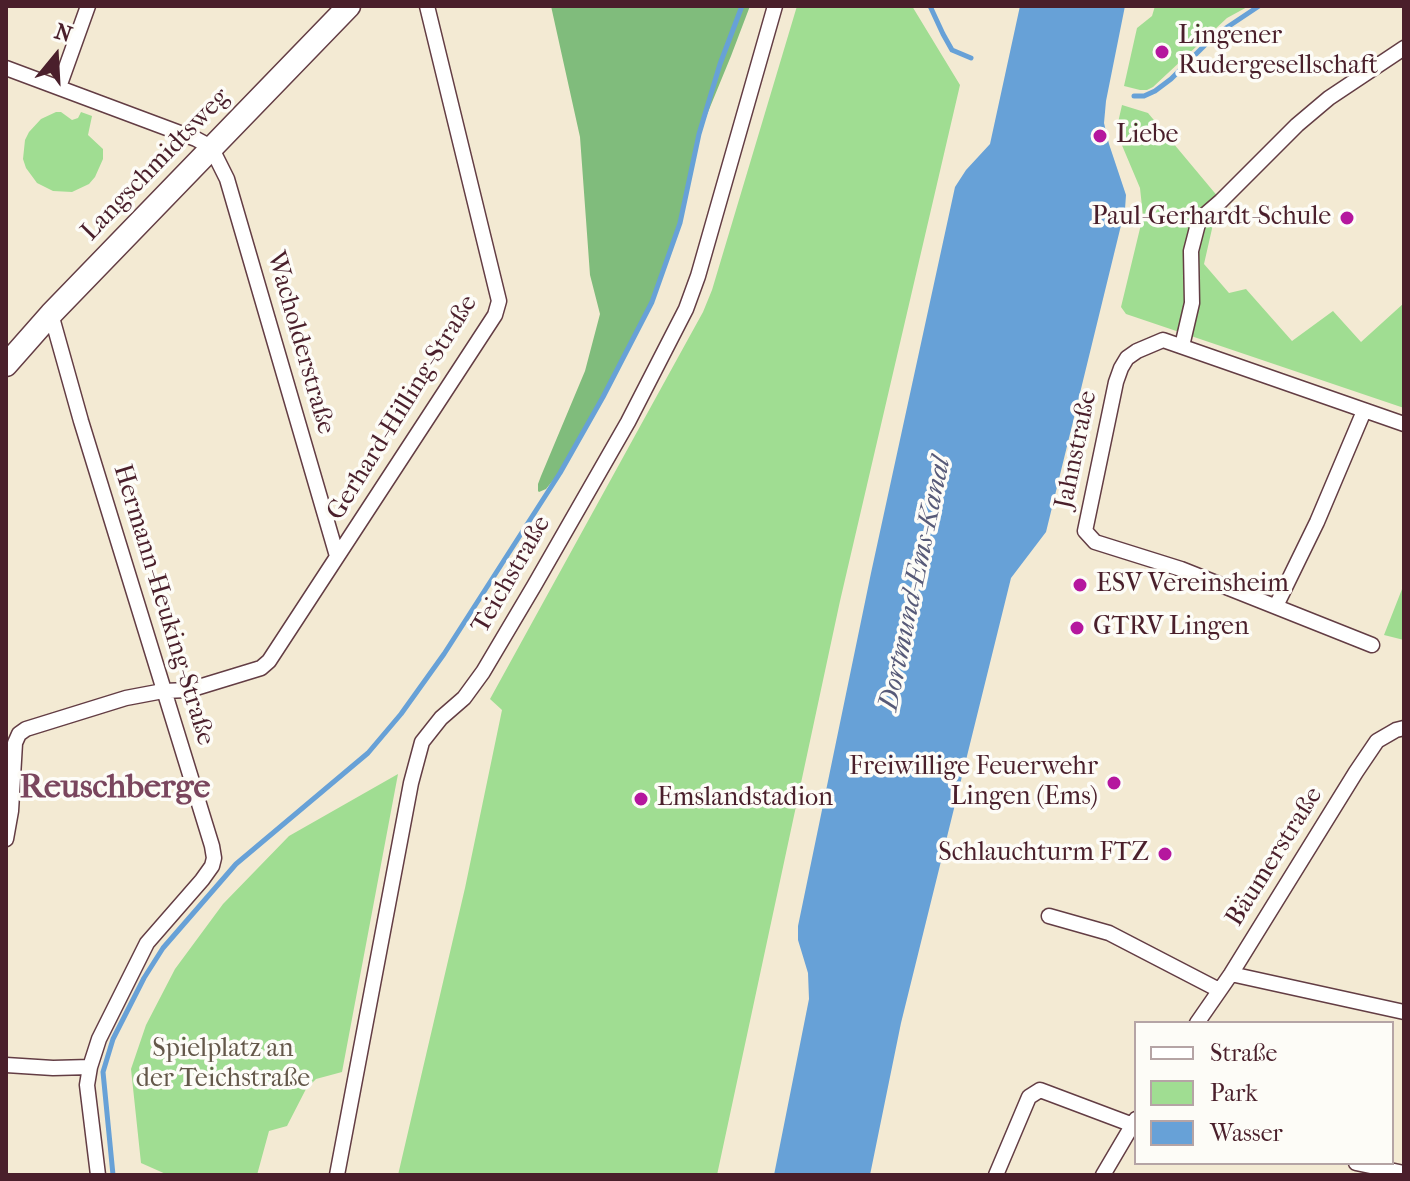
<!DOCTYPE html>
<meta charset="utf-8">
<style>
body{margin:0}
#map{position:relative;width:1410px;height:1181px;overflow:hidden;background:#f3ead3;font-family:"IM FELL French Canon",serif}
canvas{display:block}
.frame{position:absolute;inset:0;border:8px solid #4a1f2b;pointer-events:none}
.legend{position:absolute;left:1134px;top:1021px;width:260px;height:144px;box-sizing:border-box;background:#fdfcf7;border:2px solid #b5a4a5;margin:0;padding:10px 14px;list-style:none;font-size:24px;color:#4a1f2b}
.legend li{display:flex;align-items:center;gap:16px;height:40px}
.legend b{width:40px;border:2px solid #b5a4a5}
.north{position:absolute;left:16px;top:16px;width:80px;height:80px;-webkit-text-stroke:6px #fdfcf7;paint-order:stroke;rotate:18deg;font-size:22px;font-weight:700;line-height:32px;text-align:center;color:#4a1f2b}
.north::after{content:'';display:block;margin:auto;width:28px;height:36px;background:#4a1f2b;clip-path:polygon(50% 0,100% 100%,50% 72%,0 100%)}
</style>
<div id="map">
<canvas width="1410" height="1181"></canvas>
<div class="frame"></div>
<ul class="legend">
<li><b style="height:10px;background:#fff"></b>Straße</li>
<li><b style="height:22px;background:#a0dd92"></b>Park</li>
<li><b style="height:22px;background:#67a1d7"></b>Wasser</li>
</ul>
<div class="north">N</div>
</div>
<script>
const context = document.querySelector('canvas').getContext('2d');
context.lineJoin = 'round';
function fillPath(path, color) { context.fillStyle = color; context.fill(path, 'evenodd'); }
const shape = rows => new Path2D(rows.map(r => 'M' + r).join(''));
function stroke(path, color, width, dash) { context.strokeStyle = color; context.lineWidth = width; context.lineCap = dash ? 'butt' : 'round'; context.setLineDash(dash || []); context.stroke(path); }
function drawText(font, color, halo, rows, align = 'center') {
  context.font = font + ' "IM FELL French Canon",serif'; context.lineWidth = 7; context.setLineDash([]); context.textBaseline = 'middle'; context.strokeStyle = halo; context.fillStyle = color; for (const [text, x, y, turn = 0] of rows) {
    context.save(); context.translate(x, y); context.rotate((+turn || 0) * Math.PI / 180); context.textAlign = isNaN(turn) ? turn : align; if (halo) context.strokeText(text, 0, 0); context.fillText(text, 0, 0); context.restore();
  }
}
const green = shape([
 [797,6,912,6,960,85,840,601,717,1175,398,1175,465,888,502,710,490,699,703,312,712,290],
 [1155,6,1249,6,1227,18,1153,87,1147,90,1140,90,1124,86,1137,28,1152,16],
 [1122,105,1148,113,1219,198,1204,264,1229,293,1246,289,1292,341,1333,311,1361,342,1404,303,1404,408,1126,314,1121,307,1143,216,1140,188,1121,143,1117,127],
 [56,112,61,112,72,120,78,118,81,112,92,116,88,135,103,149,103,159,95,177,89,184,72,192,53,191,37,183,26,168,23,159,25,140,29,132,41,119],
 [1404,584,1404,640,1384,635],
 [398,774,342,1072,316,1079,306,1089,287,1126,269,1131,257,1175,168,1175,141,1163,131,1069,146,1025,175,969,223,904,289,836]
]);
const forest = shape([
 [551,6,750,6,731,56,699,134,679,223,651,301,602,397,559,473,546,489,539,492,538,491,538,484,541,476,585,371,600,314,590,275,580,137]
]);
const water = shape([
 [1020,6,1125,6,1106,101,1104,123,1109,144,1126,195,1125,209,1046,532,1011,578,901,1023,870,1175,774,1175,809,999,808,973,798,940,798,926,871,573,955,187,966,170,990,144]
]);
const stream = shape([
 [930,6,943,34,952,50,971,58],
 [1134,96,1144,96,1155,91,1171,79,1214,36,1259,6],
 [113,1175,103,1072,113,1039,144,978,163,948,236,864,368,753,401,714,444,654,560,473,603,397,652,302,680,223,699,134,720,64,742,6]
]);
const street = shape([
 [6,68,196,139,211,147,227,179,337,556],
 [59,87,88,6],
 [51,314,81,421,212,846,214,858,212,866,202,880,147,943,99,1039,90,1067,87,1085,98,1175],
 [1182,346,1192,303,1191,251,1199,220,1221,201,1297,125,1329,98,1404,48],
 [1276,606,1317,522,1364,411],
 [1372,645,1181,569,1095,542,1085,531,1116,382,1121,368,1127,358,1137,351,1163,340,1404,424],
 [6,839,11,811,15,743,19,734,26,729,126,698,163,691,189,690,261,668,269,661,495,315,499,301,427,6],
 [1049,916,1109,933,1219,990],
 [1231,974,1404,1012],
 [1197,1023,1231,974,1356,772,1377,741,1396,730,1404,728],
 [6,1065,53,1068,90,1067],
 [1356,1163,1404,1173],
 [337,1175,411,783,422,742,441,718,464,698,483,672,534,586,628,422,686,309,698,276,775,6],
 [996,1175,1029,1097,1040,1090,1133,1125],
 [1103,1175,1136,1119]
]);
const secondary = shape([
 [6,365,51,314,349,6]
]);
const markers = [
 [1162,52,8,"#b5179e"],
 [1100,136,8,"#b5179e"],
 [1347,218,8,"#b5179e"],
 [1080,585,8,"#b5179e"],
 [1077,628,8,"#b5179e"],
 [1114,783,8,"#b5179e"],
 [641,799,8,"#b5179e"],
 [1165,854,8,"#b5179e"]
];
const poiNames = [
 ["Lingener",1178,37],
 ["Rudergesellschaft",1178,67],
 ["Liebe",1116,136],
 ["Paul-Gerhardt-Schule",1331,218,"right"],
 ["ESV Vereinsheim",1096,585],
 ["GTRV Lingen",1093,628],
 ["Freiwillige Feuerwehr",1098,768,"right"],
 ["Lingen (Ems)",1098,798,"right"],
 ["Emslandstadion",657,799],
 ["Schlauchturm FTZ",1149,854,"right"]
];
const streetNames = [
 ["Langschmidtsweg",156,165,-46],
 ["Wacholderstraße",300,343,74],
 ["Gerhard-Hilling-Straße",403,408,-58],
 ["Jahnstraße",1077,450,-78],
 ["Teichstraße",512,575,-60],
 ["Hermann-Heuking-Straße",163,605,73],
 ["Bäumerstraße",1275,857,-58]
];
const parkNames = [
 ["Spielplatz an",223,1050],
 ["der Teichstraße",223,1080]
];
const waterNames = [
 ["Dortmund-Ems-Kanal",916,584,-78]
];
const districtNames = [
 ["Reuschberge",115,789]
];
fillPath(green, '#a0dd92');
fillPath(forest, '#80bc7c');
fillPath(water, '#67a1d7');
stroke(stream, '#67a1d7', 5);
stroke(street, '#633d44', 17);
stroke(secondary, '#633d44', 25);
stroke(street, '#fff', 14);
stroke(secondary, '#fff', 22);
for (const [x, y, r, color] of markers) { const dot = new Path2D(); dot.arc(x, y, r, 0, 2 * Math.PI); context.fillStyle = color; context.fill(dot); stroke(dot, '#fdfcf7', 3); }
drawText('26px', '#4a1f2b', '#fdfcf7', poiNames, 'left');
drawText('26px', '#4a1f2b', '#fdfcf7', streetNames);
drawText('26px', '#64584a', '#fdfcf7', parkNames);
drawText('italic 28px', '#575a78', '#fdfcf7', waterNames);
drawText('bold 34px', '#7a465e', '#fdfcf7', districtNames);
</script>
